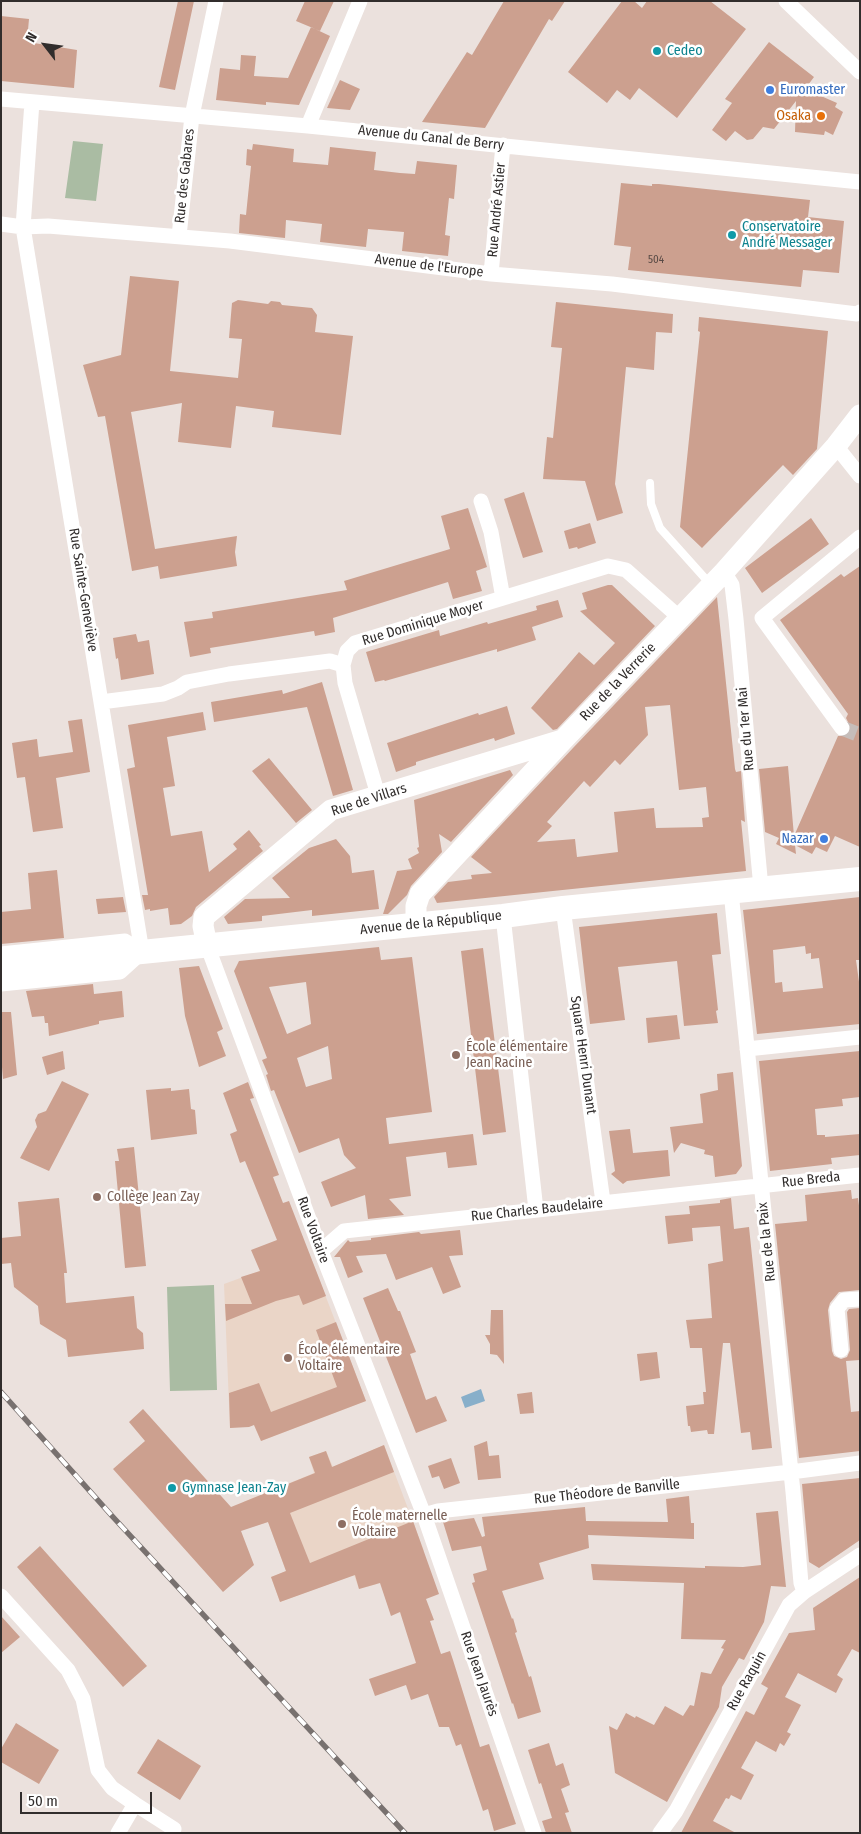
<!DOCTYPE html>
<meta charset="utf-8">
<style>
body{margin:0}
#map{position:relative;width:861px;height:1834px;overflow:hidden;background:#ebe1dd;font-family:"Fira Sans Condensed",sans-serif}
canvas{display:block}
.frame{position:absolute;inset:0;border:2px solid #312d2c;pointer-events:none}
.north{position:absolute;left:20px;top:20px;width:50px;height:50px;-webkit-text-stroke:4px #fff;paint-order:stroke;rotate:300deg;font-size:14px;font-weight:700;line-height:20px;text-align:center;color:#312d2c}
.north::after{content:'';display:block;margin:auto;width:18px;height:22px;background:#312d2c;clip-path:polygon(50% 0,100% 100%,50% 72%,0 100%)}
.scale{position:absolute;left:20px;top:1792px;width:132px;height:22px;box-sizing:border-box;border:2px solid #312d2c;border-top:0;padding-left:6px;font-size:15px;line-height:18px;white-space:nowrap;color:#312d2c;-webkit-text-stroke:4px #fff;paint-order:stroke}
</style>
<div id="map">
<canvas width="861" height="1834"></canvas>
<div class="frame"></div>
<div class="north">N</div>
<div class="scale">50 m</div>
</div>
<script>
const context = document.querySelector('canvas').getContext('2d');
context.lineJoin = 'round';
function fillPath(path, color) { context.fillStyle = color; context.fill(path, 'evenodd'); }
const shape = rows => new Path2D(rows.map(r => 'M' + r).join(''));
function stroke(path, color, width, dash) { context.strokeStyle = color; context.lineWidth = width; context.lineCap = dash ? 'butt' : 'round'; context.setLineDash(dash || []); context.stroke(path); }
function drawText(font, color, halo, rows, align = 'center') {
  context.font = font + ' "Fira Sans Condensed",sans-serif'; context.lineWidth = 5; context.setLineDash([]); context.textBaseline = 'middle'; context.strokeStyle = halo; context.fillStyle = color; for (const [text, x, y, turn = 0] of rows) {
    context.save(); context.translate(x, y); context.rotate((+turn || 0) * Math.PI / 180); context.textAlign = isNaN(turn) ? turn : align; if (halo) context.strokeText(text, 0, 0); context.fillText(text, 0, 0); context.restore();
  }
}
const education = shape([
 [309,1253,366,1401,261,1441,254,1425,230,1428,224,1284],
 [384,1445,424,1551,371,1569,377,1584,359,1589,354,1575,280,1602,271,1577,286,1571,268,1522,252,1527,243,1502,314,1473,309,1457,326,1451,333,1467]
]);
const green = shape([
 [73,141,103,144,96,201,65,198],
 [214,1285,217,1390,170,1391,167,1287]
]);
const water = shape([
 [481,1389,485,1401,465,1408,461,1397]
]);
const building = shape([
 [178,1,194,1,175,90,159,87],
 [305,1,334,1,320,31,296,21],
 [504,1,565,1,552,21,549,19,485,128,422,122,467,52,472,55],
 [622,1,634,1,642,8,647,1,710,1,746,29,677,118,639,88,630,100,617,90,607,103,568,72],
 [1,16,29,19,28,30,32,30,31,39,35,39,34,43,77,50,74,88,1,81],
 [311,27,330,36,299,105,266,102,266,105,216,100,220,68,240,70,241,55,256,56,254,76,288,78],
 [769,42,814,77,805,89,837,103,835,107,843,112,833,135,825,131,824,135,795,132,796,101,774,129,763,127,753,139,747,140,735,131,726,141,712,130,732,103,725,99],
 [340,80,360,89,350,110,327,108],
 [253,144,294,149,293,162,328,165,330,147,376,152,374,170,400,173,415,174,417,161,457,165,454,199,449,198,445,235,450,236,448,256,402,251,404,232,368,229,366,247,320,242,322,224,286,220,285,238,239,233,240,214,246,215,251,166,246,165,247,149,252,150],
 [621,183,652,186,652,184,659,184,810,200,808,217,844,221,839,273,803,270,801,287,628,270,631,247,614,245],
 [130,276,179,281,170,371,238,378,242,339,229,338,232,303,238,300,268,304,271,301,280,302,282,305,312,308,317,315,315,332,353,336,341,435,272,427,274,411,236,406,231,448,178,442,182,403,131,412,155,549,237,536,235,552,237,566,160,579,158,566,132,571,105,416,98,417,83,365,121,355],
 [556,302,673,314,672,333,656,332,654,370,626,367,615,484,623,513,597,521,585,481,543,479,547,437,553,438,562,348,551,347],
 [699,317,828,331,817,449,793,475,783,465,702,548,680,527,700,332,698,331],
 [524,492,543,552,523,558,504,499],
 [468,508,487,567,476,571,482,591,453,599,448,582,333,618,335,632,315,636,314,631,210,648,211,653,190,657,184,622,213,618,212,612,347,590,344,581,450,549,441,516],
 [811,518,829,544,762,593,745,568],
 [590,523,596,543,578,549,577,547,569,549,564,531],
 [860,566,860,847,835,836,827,852,816,847,812,854,795,845,796,854,776,844,779,838,765,832,759,769,788,766,794,836,838,736,847,736,851,728,846,718,848,714,780,620,841,574,844,577],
 [608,585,612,585,655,626,557,729,553,730,531,708,579,652,594,665,615,643,580,611,587,609,582,593],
 [717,597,735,769,736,772,741,771,745,822,741,820,746,871,437,903,434,897,448,882,472,879,471,875,492,873,471,857,573,748],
 [670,705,679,790,706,787,709,817,702,818,703,827,656,828,654,808,614,812,618,852,577,857,575,839,537,842,552,826,547,822,584,781,590,787,615,760,620,765,648,735,645,707],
 [558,600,563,617,532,627,536,640,497,652,497,649,385,681,384,680,375,682,366,652,439,630,440,636,487,622,488,624,537,610,536,606],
 [136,634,138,642,149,640,154,674,121,680,118,658,116,659,113,638],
 [322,682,353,790,333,796,307,707,214,722,211,702,282,690,283,694],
 [507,706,515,734,495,741,494,738,416,762,416,765,396,772,387,743,478,713,479,715],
 [203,712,206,730,167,737,175,786,163,788,171,836,202,831,209,872,237,849,233,844,249,830,261,845,259,846,263,851,196,907,192,916,181,924,170,925,168,908,150,911,150,909,145,910,142,895,148,895,127,769,135,767,128,725],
 [82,719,90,772,56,778,63,828,33,832,25,777,17,778,12,743,37,739,39,757,73,752,68,721],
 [269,758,312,810,296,823,252,771],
 [510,770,513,775,451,842,439,834,442,852,411,886,407,895,388,914,383,914,397,871,412,869,408,859,419,853,417,848,419,847,414,800],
 [336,839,350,856,352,873,374,870,379,909,312,916,312,910,262,916,262,921,228,924,224,917,245,899,290,898,272,878,309,848],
 [57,870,64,938,1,944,1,912,31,909,28,873],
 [123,897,126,912,98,914,96,899],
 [860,897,860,960,856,960,860,989,860,1024,757,1034,743,910],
 [805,946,806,954,811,953,811,959,819,958,823,988,783,992,782,982,775,983,773,950],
 [717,913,721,954,712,955,718,1010,716,1011,718,1023,684,1026,677,961,618,967,625,1020,590,1024,579,927],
 [379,947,381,960,412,957,432,1112,386,1118,389,1144,473,1134,477,1165,448,1168,446,1152,406,1157,411,1196,389,1199,404,1215,368,1219,365,1195,331,1207,321,1182,356,1168,344,1155,339,1138,299,1153,274,1090,271,1091,266,1075,268,1074,262,1060,267,1058,234,971,239,961],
 [306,982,311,1024,287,1034,269,987],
 [328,1046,332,1079,306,1087,297,1058],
 [483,948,506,1132,483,1135,461,951],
 [199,966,223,1029,217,1032,226,1056,199,1067,185,1016,179,968],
 [93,984,94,994,122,991,124,1017,99,1021,99,1024,49,1036,48,1023,45,1023,44,1016,32,1017,26,991],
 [1,1012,11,1012,17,1075,3,1079,1,1055],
 [677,1015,680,1039,648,1043,646,1018],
 [63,1051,65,1069,47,1075,42,1057],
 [860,1051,860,1097,842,1099,843,1106,815,1109,817,1135,825,1135,825,1137,860,1134,860,1155,831,1158,832,1164,770,1171,759,1061],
 [733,1072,742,1166,736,1174,715,1177,713,1156,704,1154,705,1150,681,1143,674,1153,670,1127,703,1123,700,1094,718,1090,717,1074],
 [62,1081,89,1094,49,1171,20,1158,37,1127,35,1120,38,1114,46,1111],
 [248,1082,254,1098,250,1099,279,1175,273,1177,283,1203,289,1201,326,1296,303,1305,299,1295,276,1301,226,1321,225,1304,252,1304,241,1277,260,1271,251,1250,277,1240,245,1161,240,1163,230,1134,237,1131,223,1093],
 [171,1088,171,1091,189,1089,191,1109,195,1110,197,1134,151,1140,146,1090],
 [630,1129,633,1153,668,1150,670,1176,627,1181,623,1184,611,1174,615,1171,609,1131],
 [134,1147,146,1266,125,1268,115,1161,119,1161,117,1149],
 [851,1190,852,1199,858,1198,860,1213,860,1290,839,1292,830,1303,828,1310,832,1351,834,1356,841,1359,847,1357,850,1350,847,1312,849,1309,860,1308,860,1360,846,1361,851,1412,860,1411,860,1451,799,1458,775,1224,807,1221,805,1195],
 [59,1198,67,1273,64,1273,66,1303,134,1296,137,1328,143,1333,144,1349,68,1357,66,1340,40,1324,38,1306,14,1287,11,1263,1,1264,1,1238,21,1236,18,1202],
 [731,1198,734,1229,749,1227,772,1448,752,1450,750,1432,741,1433,730,1343,723,1343,714,1434,708,1434,707,1430,691,1432,690,1426,688,1426,686,1406,704,1404,703,1392,706,1392,702,1348,690,1348,686,1320,712,1318,708,1264,723,1261,720,1226,692,1228,693,1241,668,1244,665,1216,690,1214,689,1206,720,1203,720,1200],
 [460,1230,463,1255,449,1256,461,1287,443,1294,432,1267,396,1280,386,1254,356,1256,363,1272,348,1278,340,1257,334,1257,348,1240,350,1242,371,1240,371,1238,419,1232,421,1234],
 [388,1288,398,1311,400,1311,416,1352,410,1354,426,1400,436,1396,447,1421,416,1433,363,1298],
 [491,1310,503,1310,504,1364,497,1355,490,1354,490,1344,485,1335,490,1335],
 [336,1322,366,1401,261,1441,254,1425,249,1427,230,1428,229,1393,259,1383,271,1412,337,1387,316,1330],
 [657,1352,660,1378,640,1381,637,1354],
 [532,1392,534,1413,520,1414,517,1394],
 [143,1409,231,1507,315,1473,309,1457,326,1451,332,1467,384,1445,394,1472,290,1513,310,1563,413,1521,439,1594,426,1599,434,1620,430,1621,441,1654,450,1651,453,1660,480,1747,489,1744,516,1824,494,1831,488,1809,483,1811,461,1744,456,1746,449,1727,439,1727,428,1694,411,1700,406,1685,375,1696,369,1679,416,1663,400,1612,391,1616,380,1583,359,1589,355,1575,280,1602,271,1577,286,1571,268,1522,241,1531,254,1565,223,1592,113,1469,145,1441,129,1422],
 [487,1441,489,1456,499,1455,501,1478,478,1480,474,1446],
 [451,1458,460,1483,444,1489,439,1476,432,1478,428,1466],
 [860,1478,860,1540,819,1568,809,1562,802,1484],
 [689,1496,691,1523,694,1523,694,1539,588,1535,589,1548,539,1563,544,1579,502,1591,512,1619,513,1618,517,1632,515,1633,529,1677,531,1676,541,1712,518,1719,513,1703,512,1704,472,1583,475,1582,473,1574,487,1570,481,1546,452,1551,443,1522,474,1518,482,1537,485,1536,482,1517,585,1507,586,1521,668,1522,666,1499],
 [778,1511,786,1587,771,1586,764,1622,744,1660,739,1658,722,1687,719,1707,667,1802,615,1773,609,1726,617,1730,626,1713,635,1718,636,1716,654,1725,665,1706,683,1716,690,1705,694,1706,701,1672,711,1674,724,1649,721,1648,726,1640,681,1639,684,1583,593,1580,591,1564,705,1568,705,1566,743,1567,761,1565,756,1513],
 [40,1546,147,1666,123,1687,17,1567],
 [860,1577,860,1653,852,1649,837,1675,843,1679,836,1693,798,1673,785,1697,801,1705,787,1732,791,1734,784,1746,780,1743,776,1752,756,1741,741,1768,754,1775,741,1800,731,1795,729,1799,726,1798,713,1821,736,1833,681,1833,746,1711,754,1715,768,1688,761,1684,789,1633,815,1630,813,1608],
 [1,1616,20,1637,1,1653],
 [16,1723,59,1750,39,1784,1,1762,1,1749],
 [158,1739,201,1766,180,1800,137,1773],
 [549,1743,556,1766,563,1763,570,1785,561,1789,569,1812,565,1813,572,1833,546,1833,542,1821,552,1818,541,1783,539,1784,528,1750]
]);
const minorTunnel = shape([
 [842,728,860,735]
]);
const service = shape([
 [650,483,651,504,660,528,711,585]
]);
const minor = shape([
 [786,1,860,72],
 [1,99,308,126,860,182],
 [32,102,23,227,142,952],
 [308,126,360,1],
 [1,224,23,227,48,226,230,241,491,274,612,284,857,314,860,312],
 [179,236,192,116,216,1],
 [491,274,503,145],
 [836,446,860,476],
 [481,501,491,532,503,598],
 [724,572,732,585,736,619,761,888],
 [762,618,842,728],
 [762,618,860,537],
 [101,702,163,694,178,688,187,682,229,674,330,661,343,665],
 [378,795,345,683,343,665,347,651,355,643,608,566,626,570,680,618],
 [731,892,793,1492,801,1583,804,1592],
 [563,908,603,1202],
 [503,916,536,1210],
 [207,945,321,1251,424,1515,534,1833],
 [1,954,125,941,141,951],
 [1,984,120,972,142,952],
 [747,1049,860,1037],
 [321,1251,344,1231,860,1175],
 [841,1350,837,1309,844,1300,860,1299],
 [424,1515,438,1511,791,1472,860,1463],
 [1,1596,68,1670,83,1699,98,1770,112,1788,135,1804,174,1829,172,1833],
 [118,1833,135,1804],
 [660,1833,676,1811,789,1605,804,1592,860,1555]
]);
const secondary = shape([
 [416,925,416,906,420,894,563,740,724,572,836,446,860,415],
 [207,945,203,926,204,917,331,810,562,740]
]);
const primary = shape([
 [1,966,503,916,563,908,860,879]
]);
const rail = shape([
 [1,1392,113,1517,405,1833]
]);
const markers = [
 [657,51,5,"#0f9aa8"],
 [770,90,5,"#3f7fe0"],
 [821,116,5,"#e8710a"],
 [732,235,5,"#0f9aa8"],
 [824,839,5,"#3f7fe0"],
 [456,1055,5,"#8d6e63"],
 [97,1197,5,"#8d6e63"],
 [288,1358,5,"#8d6e63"],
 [172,1488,5,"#0f9aa8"],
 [342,1524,5,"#8d6e63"]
];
const numberNames = [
 ["504",656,260]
];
const cultureNames = [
 ["Cedeo",667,51],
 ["Conservatoire",742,227],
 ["André Messager",742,243],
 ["Gymnase Jean-Zay",182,1488]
];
const shopNames = [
 ["Euromaster",780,90],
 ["Nazar",814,839,"right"]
];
const foodNames = [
 ["Osaka",811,116]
];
const streetNames = [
 ["Avenue du Canal de Berry",431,138,6],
 ["Rue des Gabares",185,176,-84],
 ["Rue André Astier",497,210,-85],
 ["Avenue de l'Europe",429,266,7],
 ["Rue Sainte-Geneviève",83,590,81],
 ["Rue Dominique Moyer",423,623,-17],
 ["Rue de la Verrerie",618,682,-46],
 ["Rue du 1er Mai",746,729,-95],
 ["Rue de Villars",369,800,-18],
 ["Avenue de la République",431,923,-6],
 ["Square Henri Dunant",583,1055,82],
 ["Rue Breda",811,1180,-6],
 ["Rue Charles Baudelaire",537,1210,-6],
 ["Rue Voltaire",313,1230,70],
 ["Rue de la Paix",767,1242,-96],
 ["Rue Théodore de Banville",607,1492,-6],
 ["Rue Jean Jaurès",479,1674,71],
 ["Rue Raquin",747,1681,-61]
];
const educationNames = [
 ["École élémentaire",466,1047],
 ["Jean Racine",466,1063],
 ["Collège Jean Zay",107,1197],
 ["École élémentaire",298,1350],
 ["Voltaire",298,1366],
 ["École maternelle",352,1516],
 ["Voltaire",352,1532]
];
fillPath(education, '#ead5c7');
fillPath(green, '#aabca3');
fillPath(water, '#88afca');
fillPath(building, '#cca08f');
stroke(minorTunnel, '#c6bdba', 15, [15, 8]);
stroke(service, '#fff', 8);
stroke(minor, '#fff', 15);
stroke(secondary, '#fff', 21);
stroke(primary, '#fff', 24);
stroke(rail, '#78716f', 5.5);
stroke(rail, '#fff', 4, [11]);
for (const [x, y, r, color] of markers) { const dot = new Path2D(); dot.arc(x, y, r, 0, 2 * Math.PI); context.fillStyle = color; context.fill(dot); stroke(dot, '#fff', 2); }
drawText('11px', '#584a45', null, numberNames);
drawText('14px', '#0d838f', '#fff', cultureNames, 'left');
drawText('14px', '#366cbe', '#fff', shopNames, 'left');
drawText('14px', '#c56008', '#fff', foodNames, 'right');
drawText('14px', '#312d2c', '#fff', streetNames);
drawText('14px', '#785e54', '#fff', educationNames, 'left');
</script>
